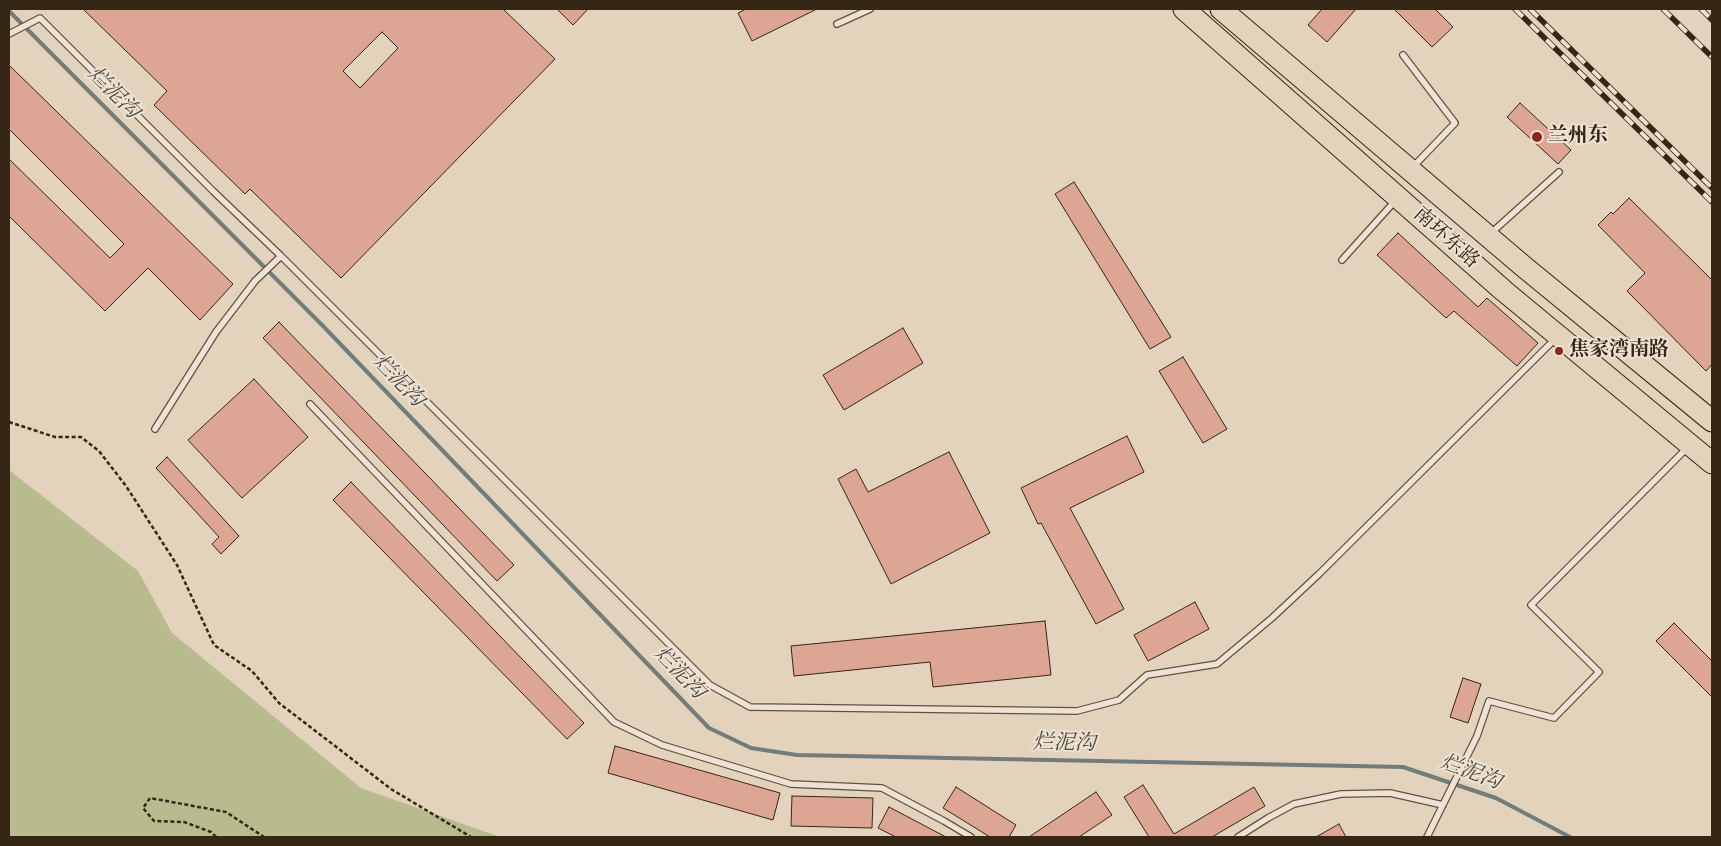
<!DOCTYPE html>
<meta charset="utf-8">
<style>
body{margin:0}
#map{position:relative;width:1721px;height:846px;overflow:hidden;background:#e3d2bc;font-family:Vollkorn,serif}
canvas{display:block}
.frame{position:absolute;inset:0;border:10px solid #362614;pointer-events:none}
</style>
<div id="map">
<canvas width="1721" height="846"></canvas>
<div class="frame"></div>
</div>
<script>
const context = document.querySelector('canvas').getContext('2d');
context.lineJoin = 'round';
function fillPath(path, color) { context.fillStyle = color; context.fill(path, 'evenodd'); }
const shape = rows => new Path2D(rows.map(r => 'M' + r).join(''));
function stroke(path, color, width, dash) { context.strokeStyle = color; context.lineWidth = width; context.lineCap = dash ? 'butt' : 'round'; context.setLineDash(dash || []); context.stroke(path); }
function drawText(font, color, halo, rows, align = 'center') {
  context.font = font + ' Vollkorn,"Noto Serif SC",serif'; context.lineWidth = 4; context.setLineDash([]); context.textBaseline = 'middle'; context.strokeStyle = halo; context.fillStyle = color; for (const [text, x, y, turn = 0] of rows) {
    context.save(); context.translate(x, y); context.rotate((+turn || 0) * Math.PI / 180); context.textAlign = isNaN(turn) ? turn : align; if (halo) context.strokeText(text, 0, 0); context.fillText(text, 0, 0); context.restore();
  }
}
const green = shape([
 [9,470,138,571,172,633,361,788,500,837,9,837]
]);
const stream = shape([
 [9,11,323,326,709,728,751,748,797,755,1403,767,1496,798,1570,837]
]);
const building = shape([
 [83,9,503,9,555,59,341,278,250,189,245,194,154,105,167,91,83,9],
 [382,32,398,48,360,88,343,71,382,32],
 [557,9,588,9,573,25,557,9],
 [746,9,817,9,752,41,738,13,746,9],
 [1322,9,1356,9,1327,42,1308,25,1322,9],
 [1394,9,1435,9,1453,27,1432,47,1394,9],
 [9,65,233,284,200,320,148,268,105,311,9,216,9,159,110,258,124,244,9,129,9,65],
 [1520,103,1571,150,1558,164,1507,117,1520,103],
 [1074,182,1171,337,1150,349,1055,194,1074,182],
 [1629,198,1712,280,1712,364,1706,371,1627,291,1645,273,1598,225,1611,212,1613,214,1629,198],
 [1398,233,1478,307,1487,298,1538,343,1517,366,1454,311,1446,318,1377,255,1398,233],
 [279,322,514,565,497,581,263,338,279,322],
 [903,328,923,363,844,410,823,375,903,328],
 [1183,357,1227,429,1203,443,1159,371,1183,357],
 [254,379,308,437,242,498,188,440,254,379],
 [1127,436,1144,472,1070,508,1124,609,1096,624,1041,523,1038,524,1021,488,1127,436],
 [949,452,990,533,891,584,838,479,856,469,868,492,949,452],
 [167,457,239,536,221,554,212,544,219,537,156,468,167,457],
 [351,482,584,723,567,739,333,500,351,482],
 [1195,602,1209,629,1148,661,1134,635,1195,602],
 [1045,621,1051,675,933,687,930,662,794,676,791,646,1045,621],
 [1674,623,1712,661,1712,697,1656,641,1674,623],
 [1463,678,1481,684,1468,723,1450,717,1463,678],
 [615,746,780,793,773,820,608,773,615,746],
 [1143,785,1174,834,1254,787,1265,806,1212,837,1149,837,1124,797,1143,785],
 [956,787,1016,825,1009,837,990,837,943,808,956,787],
 [1096,792,1112,815,1079,837,1029,837,1096,792],
 [792,796,873,798,872,828,791,826,792,796],
 [889,807,946,837,896,837,878,828,889,807],
 [1339,824,1346,837,1316,837,1339,824]
]);
const path = shape([
 [9,422,55,437,81,437,99,451,126,486,177,565,214,645,252,671,279,703,391,789,471,837],
 [216,837,211,832,184,822,154,821,143,808,150,798,226,812,264,837]
]);
const lane = shape([
 [837,24,870,9],
 [9,34,40,18,213,191,281,256,710,685,750,707,1077,711,1119,700,1147,675,1217,664,1272,618,1319,574,1555,339],
 [1403,55,1455,123,1412,168],
 [1490,234,1559,172],
 [1342,260,1395,201],
 [310,404,614,722,662,745,791,784,882,788,944,821,971,837],
 [155,429,216,332,255,281,281,256],
 [1238,837,1268,818,1294,804,1341,794,1390,793,1443,805],
 [1427,837,1477,736,1489,701,1554,718,1599,672,1531,605,1687,448]
]);
const highway = shape([
 [1184,9,1504,291,1712,463],
 [1221,9,1523,266,1712,421]
]);
const rail = shape([
 [1515,9,1712,202],
 [1530,9,1712,188],
 [1663,9,1712,57],
 [1701,9,1712,20]
]);
const markers = [
 [1537,137,6,"#8f2418"],
 [1559,351,5,"#8f2418"]
];
const poiNames = [
 ["兰州东",1548,137],
 ["焦家湾南路",1569,351]
];
const streetNames = [
 ["南环东路",1445,239,42]
];
const waterNames = [
 ["烂泥沟",112,94,45],
 ["烂泥沟",397,382,46],
 ["烂泥沟",678,674,46],
 ["烂泥沟",1064,745,1],
 ["烂泥沟",1470,774,20]
];
fillPath(green, '#b8bb8e');
stroke(stream, '#727c78', 4);
fillPath(building, '#dda593');
stroke(building, '#362614', 1);
stroke(lane, '#61513e', 8);
stroke(highway, '#362614', 23);
stroke(path, '#362614', 2.5, [4, 2.5]);
stroke(lane, '#ede2d3', 5.5);
stroke(highway, '#e3d2bc', 21);
stroke(rail, '#362614', 5.5);
stroke(rail, '#ede2d3', 4, [11]);
for (const [x, y, r, color] of markers) { const dot = new Path2D(); dot.arc(x, y, r, 0, 2 * Math.PI); context.fillStyle = color; context.fill(dot); stroke(dot, '#ede2d3', 2); }
drawText('bold 20px', '#362614', '#ede2d3', poiNames, 'left');
drawText('20px', '#362614', '#ede2d3', streetNames);
drawText('italic 21px', '#4f4a3e', '#ede2d3', waterNames);
</script>
